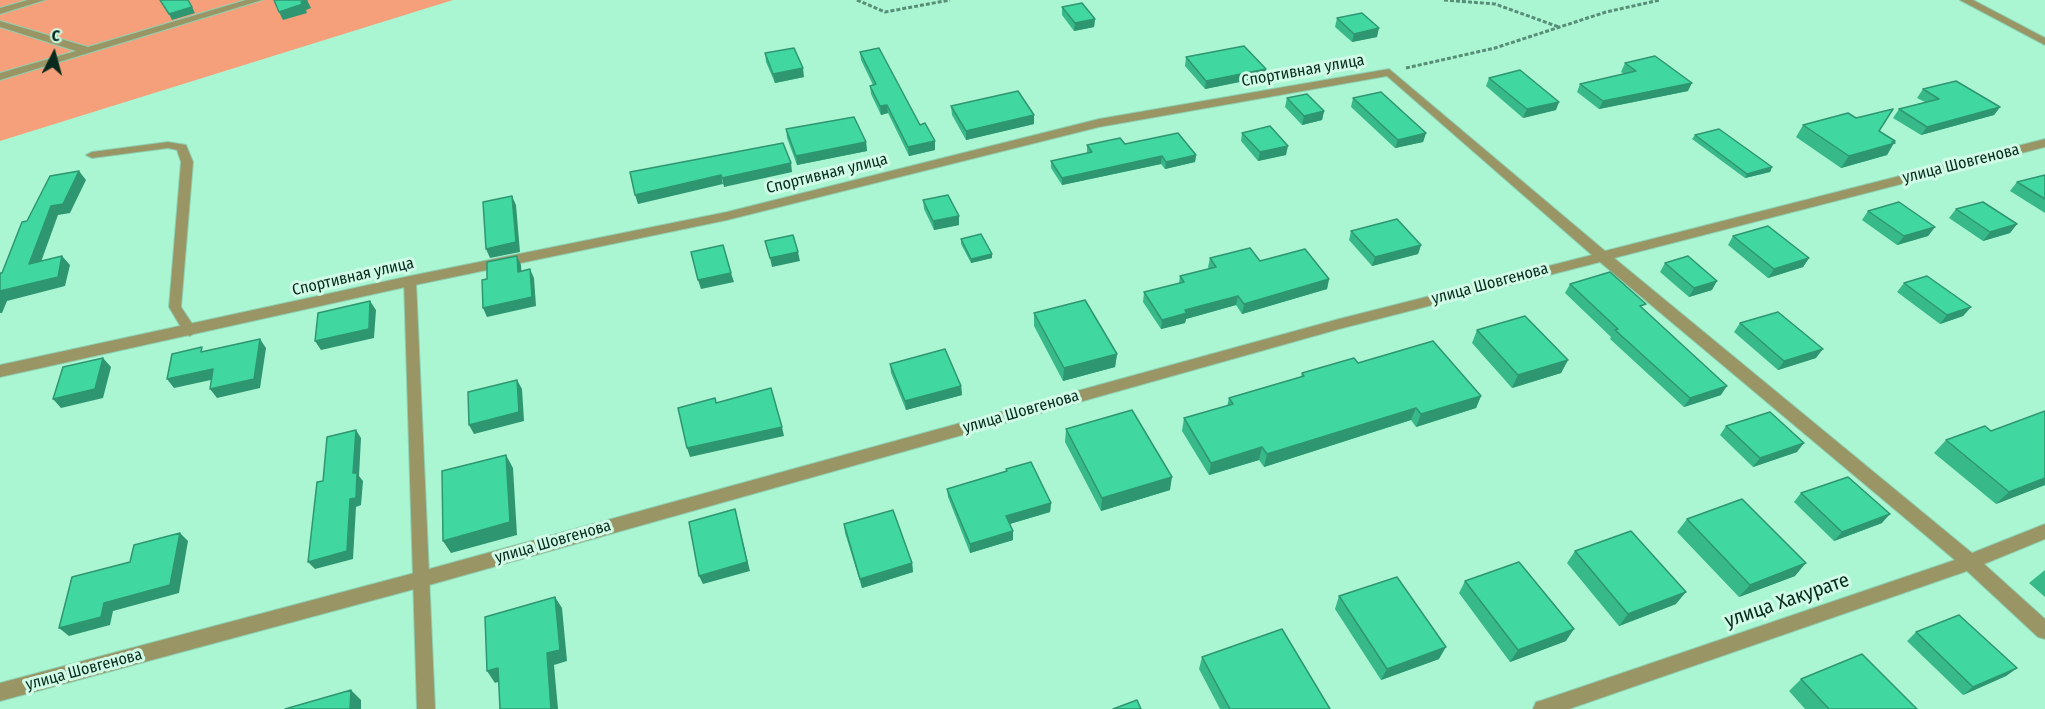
<!DOCTYPE html>
<meta charset="utf-8">
<style>
body{margin:0}
#map{position:relative;width:2045px;height:709px;overflow:hidden;background:#aaf6d3;font-family:"Fira Sans Condensed",sans-serif}
canvas{display:block}
.north{position:absolute;left:24px;top:24px;width:60px;height:60px;-webkit-text-stroke:4px #d0fce7;paint-order:stroke;rotate:6deg;font-size:16px;font-weight:700;line-height:24px;text-align:center;color:#08291d}
.north::after{content:'';display:block;margin:auto;width:21px;height:27px;background:#08291d;clip-path:polygon(50% 0,100% 100%,50% 72%,0 100%)}
</style>
<div id="map">
<canvas width="2045" height="709"></canvas>
<div class="north">С</div>
</div>
<script>
const context = document.querySelector('canvas').getContext('2d');
context.lineJoin = 'round';
function fillPath(path, color) { context.fillStyle = color; context.fill(path, 'evenodd'); }
const shape = rows => new Path2D(rows.map(r => 'M' + r).join(''));
function stroke(path, color, width, dash) { context.strokeStyle = color; context.lineWidth = width; context.lineCap = dash ? 'butt' : 'round'; context.setLineDash(dash || []); context.stroke(path); }
function drawText(font, color, halo, rows, align = 'center') {
  context.font = font + ' "Fira Sans Condensed",sans-serif'; context.lineWidth = 6; context.setLineDash([]); context.textBaseline = 'middle'; context.strokeStyle = halo; context.fillStyle = color; for (const [text, x, y, turn = 0] of rows) {
    context.save(); context.translate(x, y); context.rotate((+turn || 0) * Math.PI / 180); context.textAlign = isNaN(turn) ? turn : align; if (halo) context.strokeText(text, 0, 0); context.fillText(text, 0, 0); context.restore();
  }
}
const green = shape([
 [0,0,453,0,0,141]
]);
const path = shape([
 [857,0,885,12,950,0],
 [1444,0,1495,4,1559,27],
 [1406,68,1495,48,1606,12,1660,0]
]);
const service = shape([
 [168,142,186,145,193,162,181,307,197,331,190,336,185,334,169,307,181,162,177,150,168,148,92,158,86,155,92,152,168,142],
 [410,277,416,281,435,709,417,709,404,281,410,277]
]);
const minor = shape([
 [28,0,45,0,0,14,0,8,28,0],
 [246,0,262,0,0,80,0,73,76,51,0,27,0,21,88,47,246,0],
 [1389,69,1605,251,2045,139,2045,147,1614,258,1972,553,2045,524,2045,539,1984,564,2045,619,2045,639,2038,637,1967,571,1569,709,1533,709,1536,702,1543,700,1955,560,1600,262,1339,329,422,587,0,701,0,683,422,571,1339,319,1592,255,1387,76,1099,127,727,220,410,286,0,377,0,365,410,276,727,212,1099,119,1389,69]
]);
const tertiary = shape([
 [1960,0,1973,0,2045,38,2045,45,1960,0]
]);
const wall = shape([
 [1062,7,1095,19,1094,27,1074,31,1062,15],
 [1337,18,1377,37,1352,42,1335,27],
 [860,52,920,125,935,141,935,150,909,156,888,113,881,115,871,94,870,86,873,85,861,60],
 [765,53,804,77,775,83,766,62],
 [1186,57,1266,69,1264,77,1205,89,1185,66],
 [1625,63,1688,91,1599,109,1577,92,1580,84,1624,74,1621,72],
 [1489,78,1556,110,1523,118,1486,86],
 [1923,89,2000,107,1994,115,1921,135,1893,118,1899,109,1925,102,1917,98],
 [1287,98,1324,111,1322,120,1302,125,1285,107],
 [1353,98,1426,133,1423,142,1395,148,1351,107],
 [951,106,1034,124,966,140,952,115],
 [1856,118,1879,131,1895,141,1887,155,1841,168,1796,137,1803,125],
 [786,129,866,142,867,151,797,165,787,138],
 [1242,133,1286,155,1258,161,1241,141],
 [1695,135,1772,167,1770,172,1745,178,1692,139],
 [1125,144,1196,155,1195,162,1165,169,1161,164,1062,185,1051,168,1051,161,1087,153,1087,145],
 [2045,175,2045,213,2010,191,2017,182],
 [923,200,959,225,934,230,924,209],
 [1956,209,2017,224,2010,233,1983,241,1949,218],
 [1868,211,1935,227,1928,236,1897,245,1862,220],
 [1351,231,1421,245,1418,254,1372,266,1349,240],
 [1733,236,1809,258,1803,267,1768,278,1728,245],
 [961,239,992,258,971,263,961,244],
 [1210,258,1260,261,1329,279,1327,289,1242,314,1236,305,1186,319,1185,323,1161,329,1143,302,1144,292,1179,283,1180,276,1209,269,1208,267],
 [1665,263,1712,290,1689,297,1660,272],
 [1904,283,1971,307,1963,316,1940,324,1897,292],
 [1570,284,1643,309,1721,395,1684,407,1610,339,1611,337,1565,293],
 [1034,313,1117,354,1115,367,1063,381,1034,326],
 [1740,323,1816,358,1778,370,1734,332],
 [1477,330,1568,360,1561,373,1512,388,1472,343],
 [1358,363,1481,396,1476,408,1416,427,1411,420,1264,467,1259,460,1209,475,1182,431,1184,418,1227,406,1229,398,1301,377,1302,373],
 [890,364,961,386,962,395,906,410,891,373],
 [1726,426,1797,452,1753,467,1720,435],
 [1066,429,1170,490,1101,511,1065,442],
 [1991,431,2045,485,1996,504,1934,453,1946,440],
 [1006,469,1051,503,1050,512,1010,524,1013,540,970,553,948,497,947,489,1006,471],
 [1801,493,1882,523,1834,541,1794,502],
 [1687,519,1795,576,1739,597,1677,532],
 [844,524,912,563,913,572,862,588,845,533],
 [1575,551,1676,604,1619,626,1567,563],
 [2045,570,2045,597,2029,583],
 [1465,581,1566,641,1510,662,1459,593],
 [1339,596,1439,659,1381,680,1335,609],
 [1916,632,2017,668,2006,676,1963,695,1907,641],
 [1202,657,1330,709,1220,709,1199,669],
 [1801,679,1917,709,1805,709,1789,691]
]);
const shadedWall = shape([
 [307,0,311,8,306,10,307,13,283,20,279,12],
 [192,7,195,13,172,20,169,14],
 [1095,19,1094,27,1074,31,1075,23],
 [1379,28,1377,37,1352,42,1354,34],
 [803,68,804,77,775,83,773,74],
 [1266,69,1264,77,1205,89,1206,81],
 [1692,83,1688,91,1599,109,1603,101],
 [1559,102,1556,110,1523,118,1527,109],
 [887,105,888,113,881,115,880,106],
 [2000,107,1994,115,1921,135,1927,127],
 [1324,111,1322,120,1302,125,1304,116],
 [1034,115,1034,124,966,140,966,131],
 [1426,133,1423,142,1395,148,1398,140],
 [935,141,935,150,909,156,908,147],
 [1895,141,1887,155,1841,168,1849,156],
 [866,142,867,151,797,165,796,156],
 [1288,146,1286,155,1258,161,1260,152],
 [1196,155,1195,162,1165,169,1166,162],
 [1162,156,1161,164,1062,185,1062,178],
 [791,163,792,172,724,187,722,178],
 [1772,167,1770,172,1745,178,1747,174],
 [79,171,86,180,70,213,58,215,37,273,29,264,51,206],
 [721,175,723,184,638,204,635,195],
 [512,196,516,205,520,252,490,258,486,249],
 [959,216,959,225,934,230,933,221],
 [2017,224,2010,233,1983,241,1990,232],
 [1935,227,1928,236,1897,245,1904,236],
 [1421,245,1418,254,1372,266,1375,257],
 [798,252,800,261,772,267,770,258],
 [992,254,992,258,971,263,971,259],
 [62,256,70,265,65,286,7,301,2,313,0,313,0,291],
 [517,256,521,265,522,281,518,272],
 [1809,258,1803,267,1768,278,1774,269],
 [530,269,534,278,536,306,487,317,483,308],
 [731,273,734,282,701,289,698,280],
 [1329,279,1327,289,1242,314,1244,304],
 [1717,281,1712,290,1689,297,1694,288],
 [1238,296,1236,305,1186,319,1185,323,1161,329,1162,320,1185,310],
 [370,301,376,310,374,338,321,350,315,341],
 [1971,307,1963,316,1940,324,1947,315],
 [260,339,266,348,260,388,217,398,210,389],
 [1823,349,1816,358,1778,370,1784,361],
 [1117,354,1115,367,1063,381,1064,368],
 [103,358,111,367,103,398,61,408,53,399],
 [1568,360,1561,373,1512,388,1518,375],
 [213,369,220,378,174,388,167,379],
 [517,380,522,389,524,421,474,434,469,425],
 [961,386,962,395,906,410,905,401],
 [1727,386,1721,395,1684,407,1690,398],
 [1481,396,1476,408,1416,427,1421,414],
 [1416,408,1411,420,1264,467,1267,454],
 [782,427,784,436,690,457,687,448],
 [356,430,361,438,359,476,363,481,361,505,356,507,353,559,315,569,308,562,350,499,353,473],
 [1804,443,1797,452,1753,467,1760,458],
 [1262,447,1259,460,1209,475,1211,463],
 [506,455,513,468,517,535,451,553,443,541],
 [1172,477,1170,490,1101,511,1102,498],
 [2045,478,2045,485,1996,504,2009,492],
 [1051,503,1050,512,1006,525,1006,516],
 [735,509,750,571,703,584,699,576],
 [1890,514,1882,523,1834,541,1842,532],
 [1013,531,1013,540,970,553,970,544],
 [180,533,188,541,179,593,113,611,110,625,69,636,59,628],
 [912,563,913,572,862,588,860,579],
 [1806,563,1795,576,1739,597,1750,585],
 [1686,592,1676,604,1619,626,1628,614],
 [555,597,562,608,567,661,554,665,558,709,551,709,547,653],
 [1574,629,1566,641,1510,662,1518,650],
 [1446,647,1439,659,1381,680,1387,669],
 [498,668,506,679,495,683,487,671],
 [2017,668,2006,676,1963,695,1973,687],
 [351,690,361,700,361,709,350,709]
]);
const building = shape([
 [160,0,188,0,192,7,169,14,160,0],
 [274,0,307,0,301,2,303,4,279,12,274,0],
 [1082,3,1095,19,1075,23,1062,7,1082,3],
 [1362,13,1379,28,1354,34,1337,18,1362,13],
 [1244,46,1266,69,1206,81,1186,57,1244,46],
 [794,48,803,68,773,74,765,53,794,48],
 [879,48,920,125,925,123,935,141,908,147,887,105,880,106,870,86,876,84,860,52,879,48],
 [1655,56,1692,83,1603,101,1580,84,1636,71,1625,63,1655,56],
 [1520,70,1559,102,1527,109,1489,78,1520,70],
 [1956,81,2000,107,1927,127,1899,109,1939,99,1923,89,1956,81],
 [1018,91,1034,115,966,131,951,106,1018,91],
 [1381,92,1426,133,1398,140,1353,98,1381,92],
 [1307,94,1324,111,1304,116,1287,98,1307,94],
 [1893,109,1879,131,1895,141,1892,142,1895,143,1849,156,1803,125,1848,113,1856,118,1893,109],
 [854,117,866,142,796,156,786,129,854,117],
 [1270,126,1288,146,1260,152,1242,133,1270,126],
 [1719,129,1772,167,1747,174,1695,135,1719,129],
 [1178,133,1196,155,1166,162,1162,156,1062,178,1051,161,1092,152,1087,145,1120,138,1125,144,1178,133],
 [783,143,791,163,722,178,721,175,635,195,630,172,783,143],
 [79,171,63,204,51,206,29,264,62,256,58,277,0,291,0,273,2,273,22,222,27,221,50,176,79,171],
 [2045,175,2045,199,2017,182,2045,175],
 [948,195,959,216,933,221,923,200,948,195],
 [512,196,516,242,486,249,483,202,512,196],
 [1899,202,1935,227,1904,236,1868,211,1899,202],
 [1983,202,2017,224,1990,232,1956,209,1983,202],
 [1397,219,1421,245,1375,257,1351,231,1397,219],
 [1768,226,1809,258,1774,269,1733,236,1768,226],
 [981,234,992,254,971,259,961,239,981,234],
 [793,235,798,252,770,258,765,241,793,235],
 [723,245,731,273,698,280,691,252,723,245],
 [1250,248,1260,261,1305,249,1329,279,1244,304,1238,296,1185,310,1187,313,1162,320,1144,292,1184,282,1180,276,1216,267,1210,258,1250,248],
 [517,256,518,272,530,269,532,297,483,308,482,280,487,279,487,262,517,256],
 [1688,256,1717,281,1694,288,1665,263,1688,256],
 [1610,272,1646,304,1640,306,1727,386,1690,398,1615,330,1618,329,1570,284,1610,272],
 [1927,276,1971,307,1947,315,1904,283,1927,276],
 [1085,300,1117,354,1064,368,1034,313,1085,300],
 [370,301,369,329,315,341,318,313,370,301],
 [1778,312,1823,349,1784,361,1740,323,1778,312],
 [1525,316,1568,360,1518,375,1477,330,1525,316],
 [260,339,254,379,210,389,213,369,167,379,172,354,202,347,201,352,260,339],
 [1433,341,1481,396,1421,414,1416,408,1267,454,1262,447,1211,463,1184,418,1233,404,1229,398,1304,376,1302,373,1354,358,1358,363,1433,341],
 [945,349,961,386,905,401,890,364,945,349],
 [103,358,95,389,53,399,63,367,103,358],
 [517,380,519,412,469,425,468,392,517,380],
 [771,388,782,427,687,448,678,408,715,398,716,403,771,388],
 [1132,410,1172,477,1102,498,1066,429,1132,410],
 [2045,411,2045,478,2009,492,1946,440,1985,426,1991,431,2045,411],
 [1770,412,1804,443,1760,458,1726,426,1770,412],
 [356,430,353,473,357,473,356,498,350,499,347,551,308,562,317,482,323,481,327,437,356,430],
 [506,455,510,522,443,541,442,471,506,455],
 [1031,462,1051,503,1006,516,1013,531,970,544,947,489,1007,471,1006,469,1031,462],
 [1848,477,1890,514,1842,532,1801,493,1848,477],
 [1742,499,1806,563,1750,585,1687,519,1742,499],
 [735,509,747,562,699,576,689,522,735,509],
 [893,510,912,563,860,579,844,524,893,510],
 [1631,531,1686,592,1628,614,1575,551,1631,531],
 [180,533,170,585,104,603,101,617,59,628,72,577,130,562,134,545,180,533],
 [1519,562,1574,629,1518,650,1465,581,1519,562],
 [1397,577,1446,647,1387,669,1339,596,1397,577],
 [555,597,560,650,547,653,551,709,500,709,498,668,487,671,485,617,555,597],
 [1959,615,2017,668,1973,687,1916,632,1959,615],
 [1282,629,1330,709,1230,709,1202,657,1282,629],
 [1862,654,1917,709,1829,709,1801,679,1862,654],
 [351,690,350,709,285,709,351,690],
 [1137,700,1141,709,1113,709,1137,700]
]);
const streetNames = [
 ["Спортивная улица",1303,71,-10],
 ["улица Шовгенова",1961,164,-14],
 ["Спортивная улица",827,174,-14],
 ["Спортивная улица",353,277,-13],
 ["улица Шовгенова",1490,284,-15],
 ["улица Шовгенова",1021,412,-16],
 ["улица Шовгенова",553,542,-16],
 ["улица Шовгенова",84,670,-15]
];
const nearStreetnames = [
 ["улица Хакурате",1787,601,-19]
];
fillPath(green, '#f5a07b');
stroke(service, '#8dd1b2', 2);
stroke(minor, '#8dd1b2', 2);
stroke(tertiary, '#8dd1b2', 2);
stroke(path, '#588e77', 3, [4, 2]);
fillPath(service, '#999565');
fillPath(minor, '#999565');
fillPath(tertiary, '#999565');
fillPath(wall, '#38b98a');
fillPath(shadedWall, '#2e9670');
fillPath(building, '#41d7a0');
stroke(building, '#2e9670', 1.5);
drawText('16px', '#08291d', '#d0fce7', streetNames);
drawText('20px', '#08291d', '#d0fce7', nearStreetnames);
</script>
